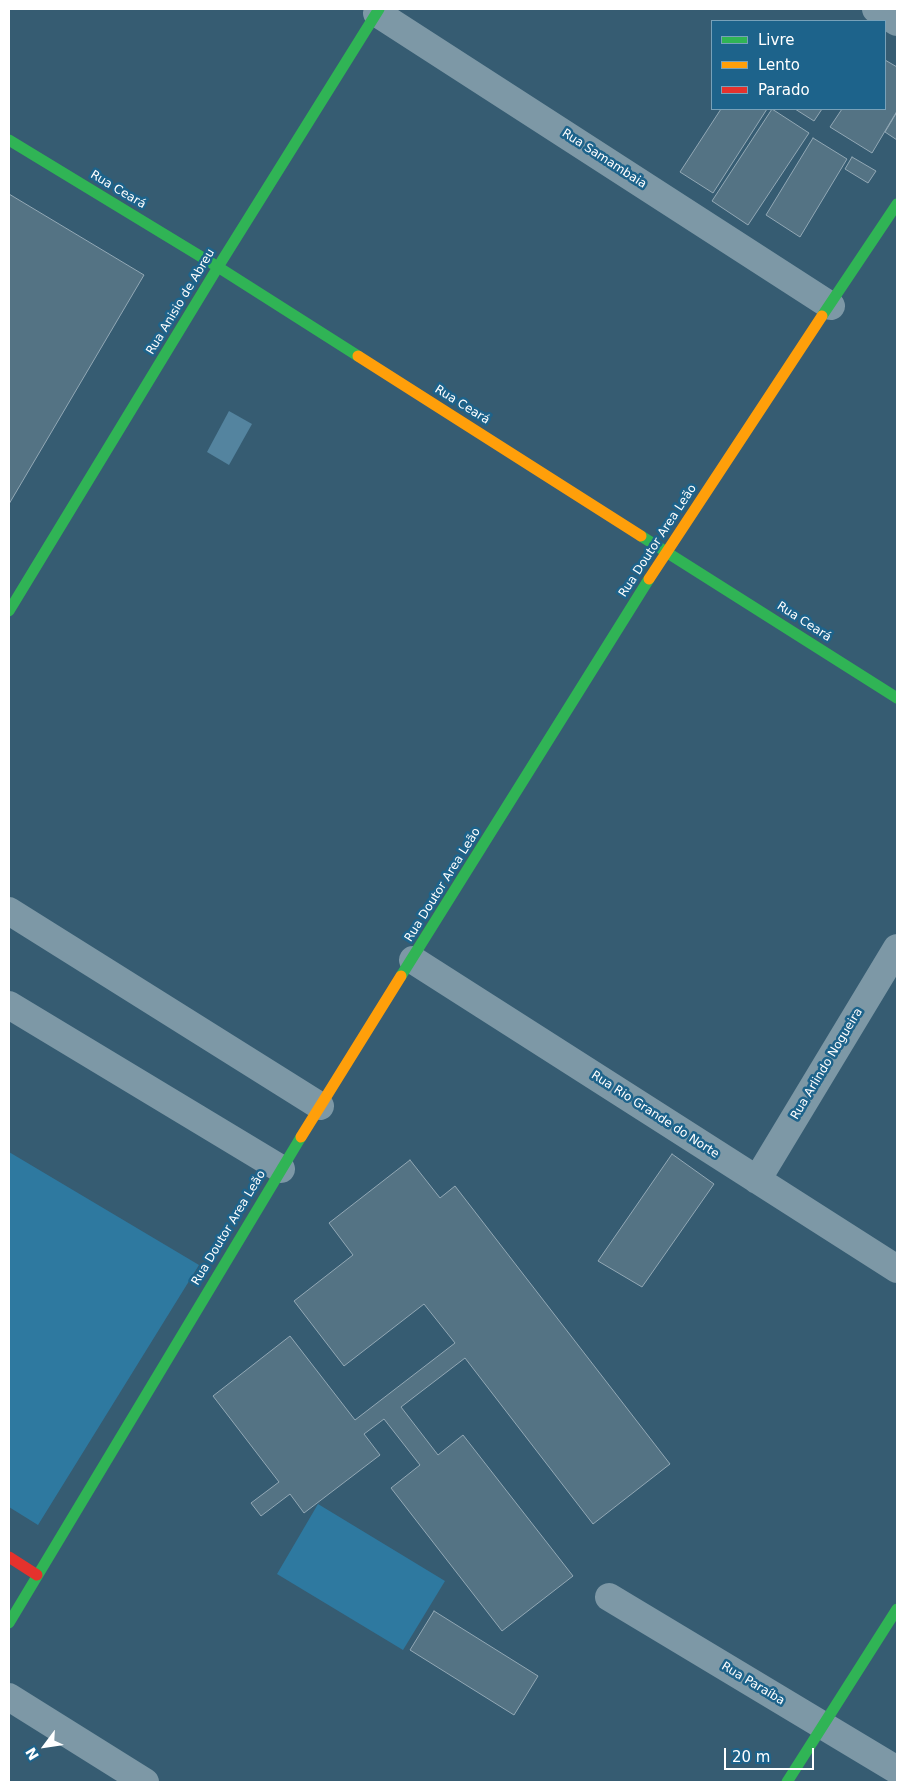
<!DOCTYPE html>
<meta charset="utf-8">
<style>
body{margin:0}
#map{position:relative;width:906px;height:1791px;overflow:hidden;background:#365c72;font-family:"DejaVu Sans",sans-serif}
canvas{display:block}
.frame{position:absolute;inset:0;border:10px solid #fff;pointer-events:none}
.legend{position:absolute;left:711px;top:20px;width:175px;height:90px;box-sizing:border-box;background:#1d638b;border:1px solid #77a1b9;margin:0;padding:6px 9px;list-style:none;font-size:15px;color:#fff}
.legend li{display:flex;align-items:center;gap:10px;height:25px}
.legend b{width:25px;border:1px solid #77a1b9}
.north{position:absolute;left:20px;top:1721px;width:50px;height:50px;-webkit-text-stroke:4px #1d638b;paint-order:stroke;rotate:239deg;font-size:14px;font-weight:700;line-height:20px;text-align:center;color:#fff}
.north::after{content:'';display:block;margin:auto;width:18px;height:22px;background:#fff;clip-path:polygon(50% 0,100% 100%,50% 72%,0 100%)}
.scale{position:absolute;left:724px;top:1748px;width:90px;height:22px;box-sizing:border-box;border:2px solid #fff;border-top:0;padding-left:6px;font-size:15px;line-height:18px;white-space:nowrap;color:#fff;-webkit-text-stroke:4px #1d638b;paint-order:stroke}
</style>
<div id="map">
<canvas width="906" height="1791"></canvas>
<div class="frame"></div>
<ul class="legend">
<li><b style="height:6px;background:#30b455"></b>Livre</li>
<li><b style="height:6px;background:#ff9f0a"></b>Lento</li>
<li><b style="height:6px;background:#e5322d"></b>Parado</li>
</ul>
<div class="north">N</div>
<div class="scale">20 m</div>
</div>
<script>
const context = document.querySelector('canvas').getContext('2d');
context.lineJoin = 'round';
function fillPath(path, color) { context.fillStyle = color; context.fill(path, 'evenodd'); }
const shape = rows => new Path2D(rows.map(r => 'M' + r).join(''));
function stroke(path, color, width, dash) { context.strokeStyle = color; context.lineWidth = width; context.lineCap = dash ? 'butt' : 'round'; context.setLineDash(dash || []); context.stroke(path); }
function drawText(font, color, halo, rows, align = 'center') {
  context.font = font + ' "DejaVu Sans",sans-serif'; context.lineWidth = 5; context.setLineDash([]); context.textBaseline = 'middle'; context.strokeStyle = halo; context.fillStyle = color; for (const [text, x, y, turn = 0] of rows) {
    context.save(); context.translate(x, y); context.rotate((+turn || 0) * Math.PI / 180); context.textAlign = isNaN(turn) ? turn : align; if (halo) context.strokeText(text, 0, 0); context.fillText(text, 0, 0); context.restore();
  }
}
const green = shape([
 [9,1152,199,1265,38,1525,9,1507],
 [318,1504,445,1581,403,1650,277,1574]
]);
const water = shape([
 [229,411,252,424,229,465,207,452]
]);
const building = shape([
 [885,60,897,67,897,111,872,153,830,127,842,109,885,109,885,60],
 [721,109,767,109,713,193,680,172,721,109],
 [772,109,809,133,748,225,712,201,772,109],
 [795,109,822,109,814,121,795,109],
 [897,112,897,140,885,132,897,112],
 [813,138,847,159,800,237,766,215,813,138],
 [852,157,876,171,868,183,845,169,852,157],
 [9,194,144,275,9,504,9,194],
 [672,1154,714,1184,642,1287,598,1261,672,1154],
 [410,1160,440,1198,455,1186,670,1464,593,1524,465,1358,401,1407,438,1455,463,1435,573,1576,502,1631,391,1488,420,1465,384,1419,364,1434,380,1455,304,1513,290,1494,261,1516,251,1503,279,1482,213,1396,290,1336,355,1420,455,1343,424,1304,344,1366,294,1301,353,1255,329,1223,410,1160],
 [434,1611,538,1676,514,1715,410,1650,434,1611]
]);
const street = shape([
 [876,9,897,22],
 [377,13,831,306],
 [9,911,320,1106],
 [413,960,897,1269],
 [9,1005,281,1169],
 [757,1180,897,948],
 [609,1597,897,1770],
 [9,1697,145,1782]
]);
const fast = shape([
 [9,140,218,267,358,356],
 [822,316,897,204],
 [641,536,897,698],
 [9,611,218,267,379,9],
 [401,976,649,579],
 [9,1623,301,1137],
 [787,1782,897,1609]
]);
const slow = shape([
 [358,356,641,536],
 [649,579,822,316],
 [301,1137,401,976]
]);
const jam = shape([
 [9,1557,37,1575]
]);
const streetNames = [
 ["Rua Samambaia",604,159,33],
 ["Rua Ceará",118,190,31],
 ["Rua Anisio de Abreu",181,302,-59],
 ["Rua Ceará",462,405,32],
 ["Rua Doutor Area Leão",658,541,-57],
 ["Rua Ceará",804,622,33],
 ["Rua Doutor Area Leão",443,885,-58],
 ["Rua Arlindo Nogueira",827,1064,-59],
 ["Rua Rio Grande do Norte",655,1115,33],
 ["Rua Doutor Area Leão",229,1228,-59],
 ["Rua Paraíba",753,1684,31]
];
fillPath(green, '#2e79a0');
fillPath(water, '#54849f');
fillPath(building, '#547384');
stroke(building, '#92a8b5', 1);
stroke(street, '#7d98a6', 28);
stroke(fast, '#30b455', 11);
stroke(slow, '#ff9f0a', 11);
stroke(jam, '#e5322d', 11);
drawText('12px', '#fff', '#1d638b', streetNames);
</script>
